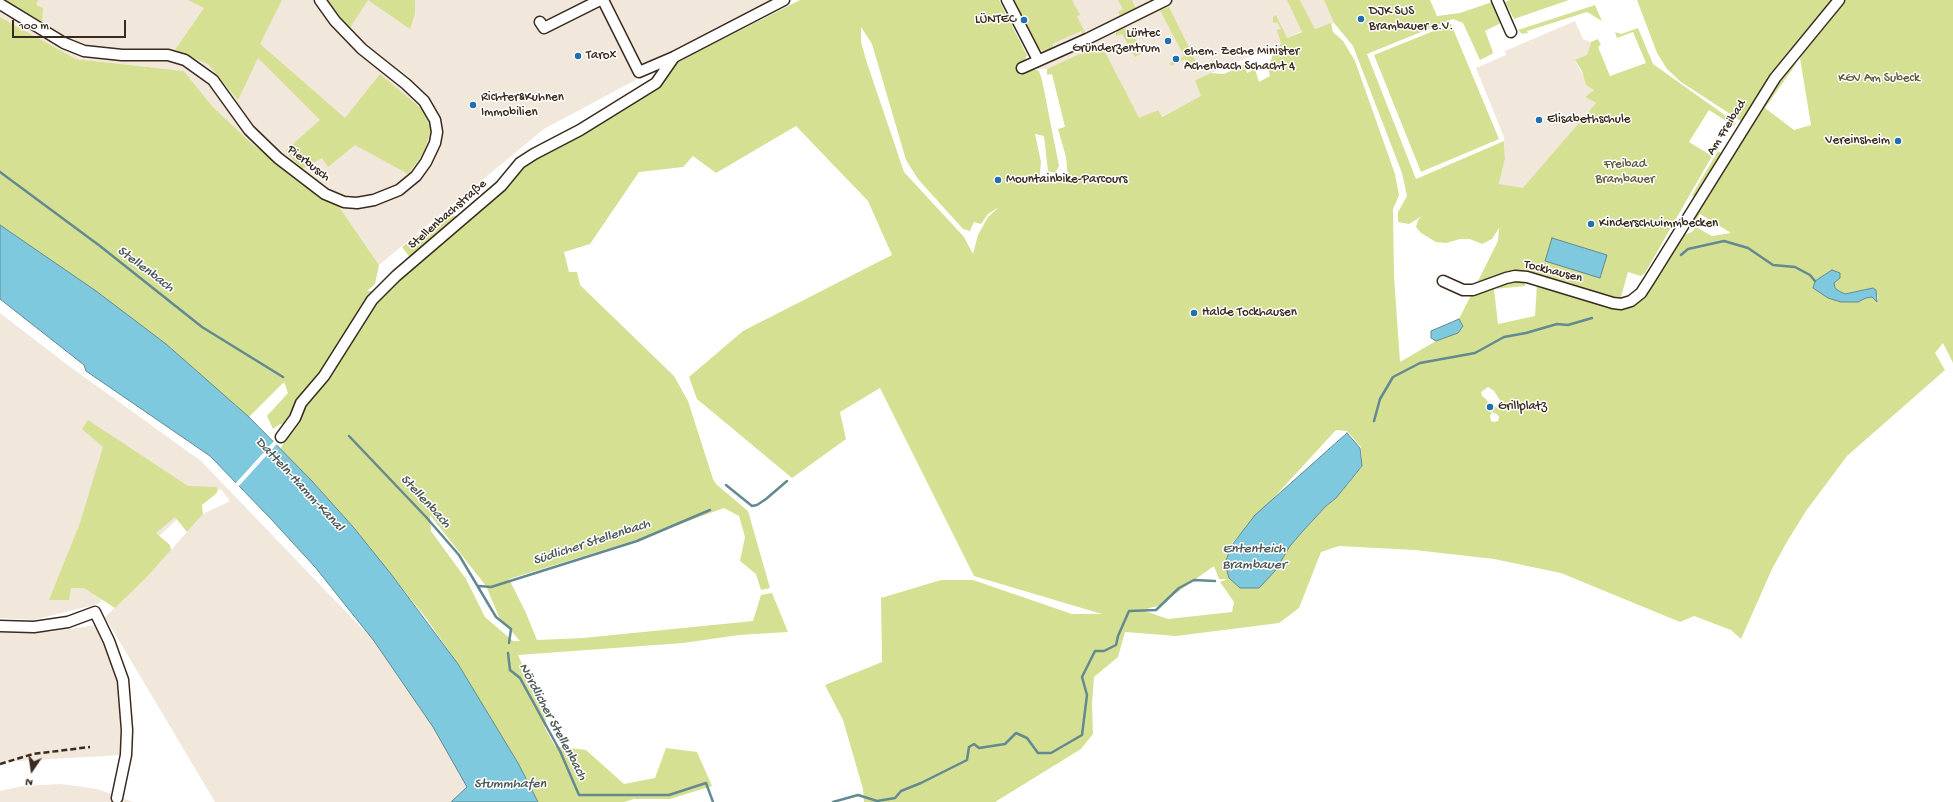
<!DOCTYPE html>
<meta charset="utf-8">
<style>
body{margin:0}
#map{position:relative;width:1953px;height:802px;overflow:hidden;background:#fff;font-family:"Gochi Hand",sans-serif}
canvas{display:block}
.north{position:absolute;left:12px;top:750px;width:40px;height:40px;-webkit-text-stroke:3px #fff;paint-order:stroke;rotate:193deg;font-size:11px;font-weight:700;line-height:16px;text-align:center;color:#3b2a1e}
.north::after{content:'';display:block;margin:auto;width:14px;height:18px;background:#3b2a1e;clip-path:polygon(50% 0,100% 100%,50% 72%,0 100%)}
.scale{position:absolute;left:12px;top:20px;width:114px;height:18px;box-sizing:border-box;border:2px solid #3b2a1e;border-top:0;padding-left:5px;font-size:12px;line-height:14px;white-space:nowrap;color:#3b2a1e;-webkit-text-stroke:3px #fff;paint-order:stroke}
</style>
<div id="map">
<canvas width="1953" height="802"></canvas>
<div class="north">N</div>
<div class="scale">100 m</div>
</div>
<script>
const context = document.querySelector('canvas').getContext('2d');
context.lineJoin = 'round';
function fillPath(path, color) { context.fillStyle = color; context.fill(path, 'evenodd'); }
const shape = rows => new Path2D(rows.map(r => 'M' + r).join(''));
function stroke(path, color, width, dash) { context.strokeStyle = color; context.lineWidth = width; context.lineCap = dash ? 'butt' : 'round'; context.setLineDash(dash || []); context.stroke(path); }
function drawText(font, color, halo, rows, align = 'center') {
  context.font = font + ' "Gochi Hand",sans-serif'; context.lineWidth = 3; context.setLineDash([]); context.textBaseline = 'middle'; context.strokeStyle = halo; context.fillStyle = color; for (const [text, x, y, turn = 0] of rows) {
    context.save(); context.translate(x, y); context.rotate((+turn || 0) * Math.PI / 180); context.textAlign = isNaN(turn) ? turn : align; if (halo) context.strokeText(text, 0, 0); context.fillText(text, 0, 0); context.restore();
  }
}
const built = shape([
 [0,0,785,0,544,129,379,265,340,208,252,144,212,106,184,71,76,59,0,17],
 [1001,0,1288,0,1302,31,1287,38,1288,40,1195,80,1202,96,1161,117,1157,110,1139,119,1101,45,1047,69,1035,69],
 [1300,0,1324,0,1334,23,1315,29],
 [1575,21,1583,39,1591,42,1587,55,1575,61,1584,77,1594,90,1585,97,1596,103,1523,189,1499,185,1505,159,1504,137,1476,68,1506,55,1505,51],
 [0,313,69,366,201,461,374,641,433,727,467,787,451,802,215,802,105,617,147,577,203,514,230,501,221,489,196,502,146,548,98,604,33,620,0,618],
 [96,625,119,677,121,755,0,762,0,632,50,632],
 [61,784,97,789,133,802,0,802,0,791,23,786]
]);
const green = shape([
 [2,0,38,0,36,5,43,8,42,22],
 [188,0,282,0,260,44,345,118,380,74,423,110,431,130,424,152,408,174,355,145,328,167,322,158,302,169,285,151,320,120,258,58,238,100,208,64,175,50,204,8],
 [327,0,415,0,415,14,410,29,368,0,349,29],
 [800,0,999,0,1027,55,1025,60,1020,64,1039,71,1042,80,1059,166,1055,173,1048,171,1044,136,1035,134,1041,162,1039,183,1068,177,1066,157,1058,129,1065,127,1052,74,1047,75,1047,69,1101,44,1139,118,1158,110,1162,117,1201,96,1195,80,1211,73,1224,74,1245,64,1247,73,1255,69,1259,82,1270,76,1268,69,1273,54,1281,43,1277,30,1281,29,1277,22,1274,23,1273,22,1273,17,1276,15,1287,38,1302,32,1287,0,1300,0,1315,29,1331,23,1333,32,1343,41,1355,61,1395,174,1399,195,1393,209,1394,276,1400,362,1436,341,1458,333,1463,326,1459,319,1498,241,1499,228,1492,239,1482,244,1470,239,1460,239,1446,243,1436,242,1421,233,1416,227,1418,220,1422,216,1409,224,1398,222,1398,212,1407,196,1402,173,1353,46,1334,23,1324,0,1430,0,1437,16,1460,13,1492,2,1501,23,1485,31,1493,52,1492,54,1480,60,1463,23,1453,19,1367,54,1416,179,1504,141,1505,159,1499,184,1523,188,1596,103,1585,97,1594,90,1586,85,1582,71,1575,60,1587,55,1591,42,1598,39,1601,45,1598,47,1610,76,1646,63,1633,32,1617,38,1615,32,1621,34,1638,28,1653,64,1736,123,1734,126,1709,110,1689,142,1712,156,1645,273,1641,276,1628,272,1620,301,1531,274,1531,272,1525,270,1525,286,1494,289,1498,324,1535,316,1537,283,1633,305,1680,236,1692,232,1696,227,1712,236,1731,233,1700,214,1693,225,1689,223,1734,148,1737,149,1739,146,1736,144,1780,75,1795,59,1796,64,1765,108,1794,130,1811,125,1799,52,1842,0,1953,0,1953,363,1943,343,1935,353,1945,370,1847,456,1806,511,1788,540,1772,569,1741,639,1731,630,1694,616,1680,622,1561,573,1494,559,1415,550,1339,546,1321,552,1299,608,1279,623,1176,636,1125,632,1118,657,1094,677,1092,703,1093,734,1081,749,995,802,864,802,863,789,843,720,825,685,882,662,881,598,941,580,973,580,1072,614,1102,614,974,576,880,388,840,412,846,439,792,478,697,399,689,377,743,331,892,255,868,201,796,126,716,173,693,156,683,167,639,172,590,244,564,252,569,272,577,272,580,285,674,376,688,401,713,479,716,484,748,511,770,588,761,590,756,574,740,561,745,537,739,516,724,508,636,540,509,579,526,613,537,640,583,638,753,621,761,595,772,593,788,632,739,635,683,643,518,655,546,718,545,728,555,746,586,750,624,784,655,778,666,748,697,752,712,786,670,799,634,799,624,802,538,802,518,763,458,664,426,618,354,528,312,481,280,450,288,434,285,425,280,424,273,429,267,416,288,393,284,382,249,417,166,344,96,291,0,225,0,17,76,59,184,71,212,106,252,144,340,208,379,265,375,284,367,291,378,291,414,263,402,247,446,213,458,217,538,155,651,90,676,63],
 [861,27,872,44,906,160,918,179,963,229,970,231,974,222,981,224,988,214,999,207,988,217,978,235,973,254,964,237,904,172,867,63,861,42],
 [1832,270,1840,278,1834,283,1835,288,1839,291,1845,294,1873,288,1876,290,1878,298,1877,301,1872,297,1866,298,1858,302,1821,293,1813,288,1815,281],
 [1488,387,1494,391,1501,402,1497,408,1489,401,1493,413,1497,414,1499,417,1498,421,1494,422,1491,421,1490,415,1492,414,1487,400,1482,396,1481,392],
 [1336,430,1347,431,1361,447,1362,467,1336,498,1326,506,1290,546,1275,571,1225,563,1232,543],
 [430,515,486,586,499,617,520,641,513,641,485,617,466,579,431,531],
 [1214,566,1219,579,1227,579,1220,582,1234,602,1232,612,1168,619,1142,610,1158,606],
 [1014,0,1072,0,1080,15,1077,16,1086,35,1084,37,1081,31,1052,44,1054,48,1047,51,1041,50,1037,46],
 [1118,0,1132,0,1137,11,1123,18,1120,16,1118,12,1123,9],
 [1510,0,1569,0,1514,19,1505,2],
 [1637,0,1835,0,1744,123,1681,82,1667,69,1657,53],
 [1595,5,1602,21,1587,12,1527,31,1528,33,1522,34,1518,30],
 [1169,7,1198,66,1196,72,1191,70,1185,59,1171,66,1170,63,1184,56,1160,10],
 [1451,24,1499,139,1421,172,1374,55],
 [1124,28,1131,30,1142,53,1135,57,1122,34,1116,36,1116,31],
 [1718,151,1724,155,1695,197,1692,195],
 [88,420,188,486,217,487,217,493,202,505,203,514,187,532,175,517,156,533,170,545,171,550,147,577,115,608,84,588,71,588,69,600,49,600,80,523,103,447,82,429]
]);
const water = shape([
 [0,225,96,291,166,344,249,417,312,481,354,528,391,574,458,664,518,763,538,802,451,802,467,787,433,727,374,641,315,567,270,518,210,456,86,371,84,365,0,299,0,225],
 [1552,238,1607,255,1600,278,1545,261,1552,238],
 [1832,270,1840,273,1840,278,1834,283,1835,288,1839,291,1845,294,1873,288,1876,290,1877,302,1872,297,1866,298,1858,302,1841,302,1828,298,1813,288,1815,281,1832,270],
 [1459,319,1463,326,1458,333,1436,341,1431,338,1431,331,1459,319],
 [1347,433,1360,448,1362,466,1336,498,1326,506,1303,531,1290,546,1275,571,1259,588,1240,588,1229,578,1225,563,1232,545,1255,515,1347,433]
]);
const pier = shape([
 [274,441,277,444,238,487,235,484]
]);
const stream = shape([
 [0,172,100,246,202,327,283,377],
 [1681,255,1688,249,1724,241,1748,248,1773,265,1795,267,1810,275,1815,281],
 [1374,421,1380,399,1393,377,1420,363,1475,353,1504,337,1526,333,1557,324,1568,325,1592,318],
 [349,436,426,517,459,555,496,617,511,629,509,643],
 [726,485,752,506,757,505,766,499,787,481],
 [479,586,491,587,637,541,710,510],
 [508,653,510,670,520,678,560,751,579,795,669,795,706,783,713,802],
 [833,802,858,795,877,801,895,798,901,791,921,783,967,760,969,747,974,744,979,748,1005,744,1016,733,1027,738,1038,753,1051,753,1082,735,1087,695,1082,677,1095,651,1104,651,1116,645,1118,636,1129,611,1156,610,1179,588,1194,580,1215,581]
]);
const minor = shape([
 [603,0,639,72,674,57,784,0],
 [1007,0,1038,60],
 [1497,0,1511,32],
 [0,4,64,43,84,51,122,55,168,55,185,60,213,80,249,130,278,158,325,194,344,202,357,203,374,200,399,190,416,176,426,162,435,143,437,132,435,120,424,101,406,84,362,49,335,21,320,0],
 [540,22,544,28,600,0],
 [1022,68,1087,39,1166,0],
 [1443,281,1463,290,1473,290,1506,278,1515,276,1527,277,1613,303,1621,304,1631,301,1641,293,1650,279,1775,78,1839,0],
 [281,437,295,418,301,403,324,376,372,300,396,276,501,186,520,163,534,154,580,130,656,83,674,57],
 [0,626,34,627,68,622,95,612,109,641,123,680,127,730,126,755,117,798]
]);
const rail = shape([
 [0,764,33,754,90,747]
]);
const markers = [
 [1361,19,4,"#1f6fb2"],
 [1024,20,4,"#1f6fb2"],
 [1168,41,4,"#1f6fb2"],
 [578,56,4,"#1f6fb2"],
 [1176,59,4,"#1f6fb2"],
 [473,105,4,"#1f6fb2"],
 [1539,120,4,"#1f6fb2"],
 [1898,141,4,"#1f6fb2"],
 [998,180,4,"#1f6fb2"],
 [1591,224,4,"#1f6fb2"],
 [1194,313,4,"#1f6fb2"],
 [1490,407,4,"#1f6fb2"]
];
const poiNames = [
 ["DJK SUS",1369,12],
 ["Brambauer e.V.",1369,27],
 ["LÜNTEC",1016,20,"right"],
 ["Lüntec",1160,34,"right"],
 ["Gründerzentrum",1160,49,"right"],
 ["ehem. Zeche Minister",1184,52],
 ["Achenbach Schacht 4",1184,67],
 ["Tarox",586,56],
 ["Richter&Kuhnen",481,98],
 ["Immobilien",481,113],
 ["Elisabethschule",1547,120],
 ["Vereinsheim",1890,141,"right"],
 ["Mountainbike-Parcours",1006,180],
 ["Kinderschwimmbecken",1599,224],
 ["Halde Tockhausen",1202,313],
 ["Grillplatz",1498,407]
];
const parkNames = [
 ["KGV Am Subeck",1879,79],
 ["Freibad",1625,165],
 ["Brambauer",1625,180]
];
const streetNames = [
 ["Am Freibad",1727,128,-58],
 ["Pierbusch",308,164,38],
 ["Stellenbachstraße",448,215,-41],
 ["Tockhausen",1553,272,14]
];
const waterNames = [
 ["Stellenbach",145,270,37],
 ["Datteln-Hamm-Kanal",299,485,47],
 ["Stellenbach",425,502,47],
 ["Südlicher Stellenbach",592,543,-18],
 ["Ententeich",1254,550],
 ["Brambauer",1254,566],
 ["Nördlicher Stellenbach",552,722,62],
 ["Stummhafen",510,785]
];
fillPath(built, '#f1e7da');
fillPath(green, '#d5e093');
fillPath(water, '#7ec9de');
stroke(water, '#638991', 1);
fillPath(pier, '#fff');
stroke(stream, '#638991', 2.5);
stroke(minor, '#3b2a1e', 13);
stroke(minor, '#fff', 10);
stroke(rail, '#3b2a1e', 2.5, [6, 3]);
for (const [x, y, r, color] of markers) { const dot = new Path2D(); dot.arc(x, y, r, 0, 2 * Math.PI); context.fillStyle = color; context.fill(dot); stroke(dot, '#fff', 1.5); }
drawText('13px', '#3b2a1e', '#fff', poiNames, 'left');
drawText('13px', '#62583b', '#fff', parkNames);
drawText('13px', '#3b2a1e', '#fff', streetNames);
drawText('italic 14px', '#4f5a58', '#fff', waterNames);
</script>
